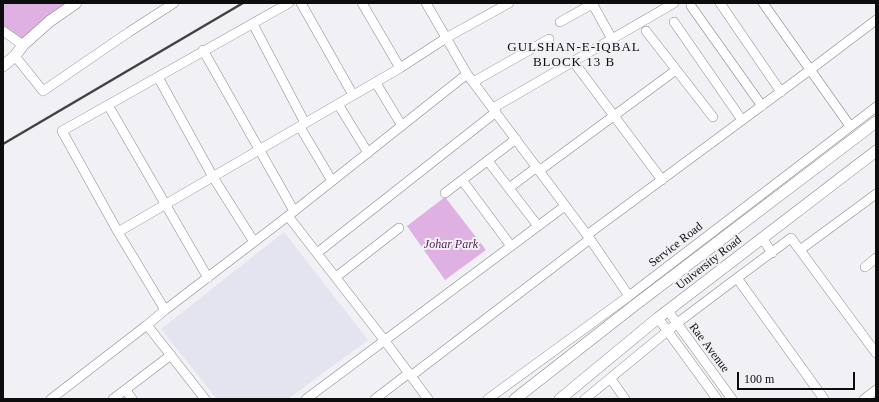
<!DOCTYPE html>
<style>
body{margin:0}
#map{position:relative;width:879px;height:402px;overflow:hidden;background:#f0f0f5;font-family:"Times New Roman",serif}
canvas{display:block}
.frame{position:absolute;inset:0;border:4px solid #0d0d0e;pointer-events:none}
.scale{position:absolute;left:737px;top:372px;width:118px;height:18px;box-sizing:border-box;border:2px solid #0d0d0e;border-top:0;padding-left:5px;font-size:12px;line-height:14px;white-space:nowrap;color:#0d0d0e;-webkit-text-stroke:3px #f0f0f5;paint-order:stroke}
</style>
<div id="map">
<canvas width="879" height="402"></canvas>
<div class="frame"></div>
<div class="scale">100 m</div>
</div>
<script>
const context = document.querySelector('canvas').getContext('2d');
context.lineJoin = 'round';
function fillPath(path, color) { context.fillStyle = color; context.fill(path, 'evenodd'); }
const shape = rows => new Path2D(rows.map(r => 'M' + r).join(''));
function stroke(path, color, width, dash) { context.strokeStyle = color; context.lineWidth = width; context.lineCap = dash ? 'butt' : 'round'; context.setLineDash(dash || []); context.stroke(path); }
function drawText(font, color, halo, rows, align = 'center') {
  context.font = font + ' "Times New Roman",serif'; context.lineWidth = 4; context.setLineDash([]); context.textBaseline = 'middle'; context.strokeStyle = halo; context.fillStyle = color; for (const [text, x, y, turn = 0] of rows) {
    context.save(); context.translate(x, y); context.rotate((+turn || 0) * Math.PI / 180); context.textAlign = isNaN(turn) ? turn : align; if (halo) context.strokeText(text, 0, 0); context.fillText(text, 0, 0); context.restore();
  }
}
const built = shape([
 [284,232,368,340,288,399,217,399,161,329]
]);
const green = shape([
 [3,3,76,3,25,44,3,28],
 [445,197,486,250,445,280,407,226]
]);
const minor = shape([
 [301,3,353,95],
 [362,3,400,68],
 [426,3,467,74,590,239,629,296],
 [592,3,612,39],
 [720,3,781,92],
 [763,3,850,126],
 [691,6,762,106],
 [560,22,594,3],
 [674,22,742,120],
 [253,24,305,123],
 [3,31,23,45],
 [646,31,713,117],
 [203,50,294,211],
 [15,56,43,91,129,32,174,3],
 [573,61,662,180],
 [158,77,213,177,254,242],
 [473,82,549,39],
 [376,83,402,126],
 [338,104,368,153],
 [108,105,208,278],
 [493,108,674,3],
 [300,127,332,181],
 [488,161,538,226],
 [539,171,676,70],
 [462,180,511,246],
 [509,188,537,167],
 [445,193,516,139],
 [288,216,385,341,428,399],
 [118,232,400,68,446,38,509,3],
 [587,235,810,70,876,20],
 [762,238,772,253],
 [800,250,876,194],
 [317,253,496,112],
 [865,267,876,258],
 [336,277,399,228],
 [737,278,791,238,876,353],
 [165,310,118,232,62,131,289,3],
 [668,311,732,399],
 [658,318,717,399],
 [147,325,205,399],
 [411,376,590,239],
 [611,379,625,399],
 [126,390,132,399],
 [51,399,147,325,165,310,288,216,467,74],
 [113,399,171,355],
 [306,399,565,206],
 [375,399,409,373],
 [488,399,629,296,876,107],
 [585,399,676,324,737,278,824,399],
 [864,399,876,390]
]);
const major = shape([
 [3,66,15,56,23,45,50,21,76,3],
 [515,399,635,305,876,122],
 [560,399,658,318,876,151]
]);
const rail = shape([
 [3,144,243,3]
]);
const parkNames = [
 ["Johar Park",451,245]
];
const streetNames = [
 ["Service Road",676,245,-38],
 ["University Road",709,263,-38],
 ["Rae Avenue",709,348,53]
];
const neighbourhoodNames = [
 ["GULSHAN-E-IQBAL",574,48],
 ["BLOCK 13 B",574,63]
];
fillPath(built, '#e4e4f0');
fillPath(green, '#dfb1e2');
stroke(minor, '#86878b', 10);
stroke(major, '#86878b', 12);
stroke(minor, '#fff', 9);
stroke(major, '#fff', 11);
stroke(rail, '#424244', 2.5);
drawText('italic 12px', '#551a5a', '#f0f0f5', parkNames);
drawText('12px', '#0d0d0e', '#f0f0f5', streetNames);
context.letterSpacing = '1px';
drawText('13px', '#0d0d0e', '#f0f0f5', neighbourhoodNames);
context.letterSpacing = '0px';
</script>
